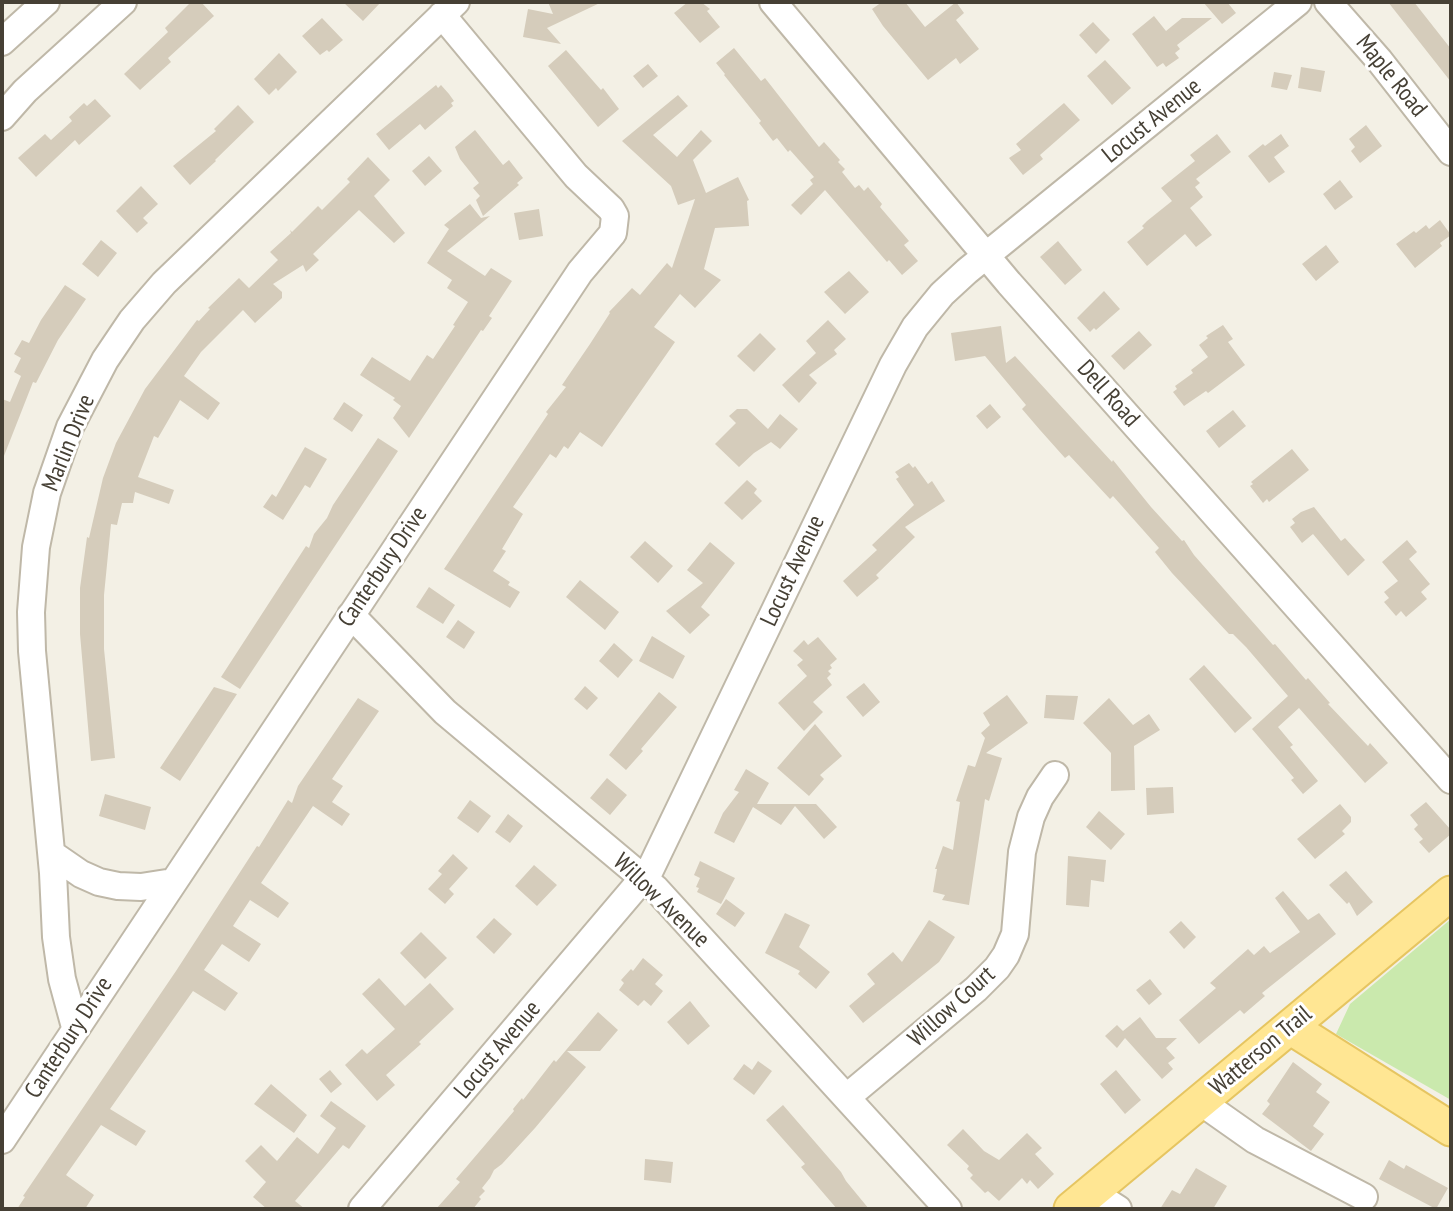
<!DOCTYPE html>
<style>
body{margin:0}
#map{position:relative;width:1453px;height:1211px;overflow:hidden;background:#f3f0e5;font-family:"PT Sans Narrow",sans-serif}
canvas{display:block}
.frame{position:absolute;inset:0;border:4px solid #464035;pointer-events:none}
</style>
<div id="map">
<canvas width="1453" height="1211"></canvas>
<div class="frame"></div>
</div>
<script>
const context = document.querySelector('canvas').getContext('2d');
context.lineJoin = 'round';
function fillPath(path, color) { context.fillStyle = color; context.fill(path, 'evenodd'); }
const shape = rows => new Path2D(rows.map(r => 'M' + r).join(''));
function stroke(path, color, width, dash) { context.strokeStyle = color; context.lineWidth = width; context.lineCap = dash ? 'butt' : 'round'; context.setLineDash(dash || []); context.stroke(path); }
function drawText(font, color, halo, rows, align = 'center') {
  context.font = font + ' "PT Sans Narrow",sans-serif'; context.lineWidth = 6; context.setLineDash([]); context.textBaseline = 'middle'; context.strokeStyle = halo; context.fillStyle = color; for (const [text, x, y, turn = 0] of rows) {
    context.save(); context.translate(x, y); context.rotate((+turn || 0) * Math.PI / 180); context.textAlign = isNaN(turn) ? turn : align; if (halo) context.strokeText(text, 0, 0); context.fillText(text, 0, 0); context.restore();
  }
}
const green = shape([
 [1451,919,1451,1100,1336,1034,1350,1004]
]);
const building = shape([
 [191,2,201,2,214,16,168,58,171,62,140,90,124,74,168,32,165,28],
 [343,2,381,2,363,21],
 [548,2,602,2,547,28,561,44,523,37,528,9,553,14],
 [688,2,701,2,710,9,707,11,720,27,700,43,674,13],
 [882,2,905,2,925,27,956,2,964,13,956,20,979,49,960,64,956,58,928,80,883,26,872,9],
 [1203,2,1227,2,1236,13,1222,24],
 [1388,2,1414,2,1451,49,1451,82],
 [1154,16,1166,31,1182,18,1212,18,1177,45,1180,49,1175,53,1179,58,1166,67,1163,63,1157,67,1132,34],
 [322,18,343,40,329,52,327,50,320,55,302,36],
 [1093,22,1110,40,1096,54,1079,35],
 [734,48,761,81,765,78,819,147,824,142,840,160,838,162,845,169,842,172,855,188,859,185,864,191,868,187,882,204,880,207,909,241,904,245,918,261,902,275,889,260,887,262,825,190,801,215,791,205,813,184,810,180,814,177,790,150,788,152,777,138,773,141,759,123,761,121,724,75,725,74,716,63],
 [566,50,601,90,603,88,619,109,598,127,548,66],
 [279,53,297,72,278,91,276,88,269,95,254,79],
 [1105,60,1131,88,1112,105,1087,76],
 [648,64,658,76,643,88,633,76],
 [1301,67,1325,71,1321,92,1298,88],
 [1274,72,1292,75,1287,90,1271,87],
 [436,85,438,88,441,85,449,94,454,101,451,103,453,106,425,130,420,124,389,150,376,134],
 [678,95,688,106,653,135,677,157,701,130,712,141,693,160,706,193,738,177,749,200,747,201,749,226,715,228,704,269,721,280,695,308,680,294,654,327,675,342,602,447,580,432,568,449,564,446,556,458,550,454,513,507,523,514,502,549,506,551,493,571,510,582,508,585,520,592,510,608,444,569,548,414,546,412,566,387,562,385,590,344,610,313,609,312,632,288,640,295,667,263,672,268,695,199,678,205,671,186,622,141],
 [95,99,111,116,79,145,75,140,36,177,18,158,45,134,51,140,72,121,69,117,84,103,87,106],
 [1064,103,1080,120,1040,155,1043,159,1023,175,1009,158,1021,150,1016,144],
 [238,105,254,122,215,160,216,161,190,185,173,166,216,131,214,129],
 [1366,125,1382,146,1360,163,1351,151,1355,147,1349,139],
 [475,130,503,165,509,160,523,178,517,183,519,185,483,216,476,200,480,196,473,188,479,183,460,159,455,147],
 [1217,134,1231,152,1196,179,1200,183,1195,187,1203,197,1190,208,1212,235,1196,247,1185,234,1147,266,1127,242,1144,228,1142,226,1147,221,1172,201,1161,188,1195,161,1190,155],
 [1281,134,1289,146,1274,157,1285,172,1269,183,1248,156,1263,144,1265,146],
 [429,156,442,171,425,186,412,171],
 [368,157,390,180,374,196,405,233,394,243,359,210,313,254,319,260,306,272,303,265,273,284,282,292,282,298,255,323,243,310,201,352,184,376,220,403,208,420,180,400,158,438,154,436,138,477,174,490,169,504,135,492,133,503,122,503,117,525,111,524,104,595,104,649,115,758,91,761,80,634,80,588,87,537,89,538,103,478,116,443,145,389,197,320,199,321,210,309,208,308,239,278,249,288,278,260,270,252,291,233,290,230,292,232,318,206,322,210,350,182,347,179],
 [1340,180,1353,197,1335,210,1323,194],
 [141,186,158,204,143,218,148,223,137,233,116,211],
 [470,204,481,218,490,216,447,251,485,276,491,268,512,281,489,316,492,318,483,331,481,330,409,438,393,418,401,406,393,400,395,398,360,375,372,357,410,381,427,355,433,359,455,326,453,325,468,302,447,288,452,280,427,263,449,229,444,225],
 [539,209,543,236,519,240,514,213],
 [1440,220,1451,235,1440,243,1442,246,1415,268,1396,244,1414,231,1416,233,1426,225,1429,229],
 [101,240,117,253,98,277,82,264],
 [1058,241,1082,270,1065,285,1040,257],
 [1326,245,1339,262,1316,281,1302,264],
 [849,271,869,292,845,314,824,292],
 [65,285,86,299,58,340,36,383,33,382,2,461,2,399,10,402,21,376,14,372,21,358,14,354,22,340,29,343,41,320],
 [1104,291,1120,309,1096,330,1094,328,1090,332,1077,318],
 [828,320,846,339,834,350,837,354,809,375,817,383,799,403,782,385,816,353,806,341],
 [1223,325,1233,339,1228,342,1245,365,1208,393,1206,391,1184,406,1173,392,1177,389,1175,386,1193,373,1191,370,1208,357,1199,345,1208,338,1206,336],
 [1001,326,1006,363,1015,356,1112,462,1113,460,1151,507,1182,541,1184,540,1194,555,1273,645,1275,644,1306,680,1308,678,1330,703,1328,704,1368,746,1370,743,1388,763,1365,783,1299,708,1278,727,1293,745,1290,747,1318,781,1303,794,1291,780,1294,778,1252,729,1288,696,1246,647,1233,634,1229,634,1172,573,1155,552,1159,548,1113,496,1110,499,1069,455,1065,458,1040,430,1022,409,1026,405,985,356,955,361,951,333],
 [1139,331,1152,345,1124,370,1111,356],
 [760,333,776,349,754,372,737,356],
 [344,402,363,415,352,432,333,419],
 [990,404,1001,417,987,429,976,416],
 [737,409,747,409,768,429,780,414,798,429,780,449,771,442,754,453,739,467,715,444,736,423,729,416],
 [1233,410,1246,426,1219,448,1206,431],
 [378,438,398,451,240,689,221,677,306,546,309,548,314,534,327,518,333,505],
 [305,447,327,459,310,488,305,485,283,520,263,507,272,494,276,497],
 [1292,449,1309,470,1269,502,1267,499,1263,503,1250,486,1253,484,1251,482],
 [909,463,913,468,915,466,928,484,932,481,945,501,905,527,915,537,876,575,879,578,857,597,843,581,877,550,872,545,914,505,896,479,899,477,895,472],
 [747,480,757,489,754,493,762,501,742,520,724,503],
 [1314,507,1341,541,1345,538,1365,560,1348,576,1313,534,1302,543,1290,527,1295,523,1292,519,1301,512],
 [1407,540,1417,552,1409,559,1430,584,1421,592,1427,599,1406,617,1401,611,1396,616,1384,602,1389,598,1384,592,1398,581,1382,562],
 [645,541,673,566,658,583,630,557],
 [710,542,735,563,701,607,710,615,690,634,666,611,703,583,687,570],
 [580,580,619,612,605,630,566,597],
 [429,587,455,605,443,624,416,607],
 [458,620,475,632,464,649,446,637],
 [652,636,685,656,673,679,639,661],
 [818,637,837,659,830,665,832,668,828,671,831,674,827,678,832,685,813,702,823,712,804,731,778,703,807,676,797,665,803,660,793,651,804,640,808,645],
 [614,643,633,660,618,678,599,661],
 [1204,665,1252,718,1235,733,1189,679],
 [864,683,880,702,863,717,846,697],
 [585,686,598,698,587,710,574,699],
 [214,687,237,694,180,781,160,768],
 [659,692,677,707,641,749,643,751,626,770,609,755],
 [1007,695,1028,723,986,753,1002,758,989,801,985,799,969,905,942,900,945,895,933,892,937,869,935,869,943,846,953,850,960,802,956,801,968,765,975,767,985,738,981,733,990,725,983,713],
 [1046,695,1078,696,1074,720,1044,718],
 [358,698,379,711,332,779,343,786,332,802,350,814,342,826,313,806,261,883,289,903,278,918,250,900,233,926,261,944,249,962,222,944,204,970,238,993,225,1011,193,991,110,1109,146,1131,136,1146,101,1125,66,1175,94,1195,85,1209,17,1209,25,1197,23,1196,176,971,257,846,259,847,288,800,292,803,298,786],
 [1109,698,1133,725,1149,714,1160,730,1134,746,1135,790,1111,791,1111,753,1083,723],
 [815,724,842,756,820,775,824,779,809,796,777,768],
 [746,769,769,783,757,804,816,804,837,827,824,839,795,806,781,825,753,807,734,843,714,833,723,813,739,792,734,790],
 [607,778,627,795,610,815,590,798],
 [1173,787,1174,813,1147,815,1146,788],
 [105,794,151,807,145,830,99,816],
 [470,800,491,816,478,833,457,818],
 [1426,802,1451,830,1451,834,1429,853,1419,842,1423,839,1414,829,1418,825,1410,815],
 [1340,804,1351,817,1351,822,1342,831,1345,834,1315,859,1297,839],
 [1099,811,1125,834,1111,850,1086,827],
 [508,814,523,826,510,843,495,832],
 [453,854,468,868,449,889,454,894,445,904,428,889,442,874,438,871],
 [1068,856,1106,860,1104,882,1091,880,1089,907,1066,905],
 [700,861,735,878,721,904,697,892,699,888,696,887,700,878,694,875],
 [534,865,557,885,537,906,515,886],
 [1346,871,1373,902,1357,916,1349,902,1347,904,1329,885],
 [1283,891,1308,920,1319,913,1336,934,1262,993,1265,996,1244,1014,1240,1010,1199,1044,1179,1020,1216,988,1210,983,1248,949,1254,955,1264,946,1270,953,1300,932,1275,898],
 [726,899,745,913,735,927,716,914],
 [785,913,810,925,799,947,830,972,816,989,798,974,800,971,765,953],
 [494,918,512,934,494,954,476,937],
 [929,920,955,937,945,953,939,962,863,1023,849,1006,875,984,867,974,893,952,902,962],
 [1181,921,1196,937,1184,949,1169,932],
 [421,932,447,958,425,979,400,953],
 [643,958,663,975,655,984,663,991,651,1006,644,1000,638,1006,619,990,624,983,621,980,631,969,633,971],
 [379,978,405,1006,430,983,454,1009,419,1042,421,1044,386,1075,395,1085,377,1101,345,1065,362,1049,367,1054,395,1029,362,994],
 [1150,979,1162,994,1149,1005,1136,990],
 [690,1001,710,1026,688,1045,667,1022],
 [598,1012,618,1030,600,1051,567,1051,586,1067,535,1128,502,1164,494,1170,490,1178,482,1188,485,1191,479,1197,481,1199,473,1209,436,1209,460,1182,456,1179,514,1111,513,1109,522,1098,523,1100,554,1060,556,1062],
 [1140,1017,1156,1038,1177,1038,1166,1048,1175,1058,1168,1063,1173,1069,1162,1079,1125,1038,1117,1048,1105,1036,1117,1025,1123,1031],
 [758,1061,772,1071,754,1095,733,1079,744,1064,752,1070],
 [1293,1062,1322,1084,1316,1092,1330,1102,1313,1126,1324,1134,1311,1151,1262,1114,1270,1104,1267,1101],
 [330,1070,342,1084,331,1093,319,1079],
 [1116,1070,1141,1100,1125,1114,1100,1084],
 [271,1084,307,1115,294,1133,254,1104],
 [331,1101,366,1126,349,1149,343,1145,295,1201,305,1209,267,1209,253,1197,266,1182,245,1161,261,1145,277,1161,297,1137,318,1154,336,1128,320,1116],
 [783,1105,841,1172,846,1181,869,1209,837,1209,801,1167,805,1164,766,1120],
 [963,1129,984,1151,999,1160,1027,1133,1042,1148,1035,1154,1054,1174,1038,1189,1030,1180,1027,1184,1022,1178,999,1201,988,1191,985,1193,970,1178,973,1175,967,1169,969,1166,947,1145],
 [645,1159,673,1162,671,1183,644,1180],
 [1389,1160,1404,1169,1406,1165,1448,1188,1436,1209,1379,1179],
 [1196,1168,1227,1186,1213,1209,1160,1209,1172,1190,1180,1194]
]);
const minor = shape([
 [773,2,1009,283,1451,780],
 [1328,2,1379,60,1451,152],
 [2,42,46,2],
 [2,117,25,91,123,2],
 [351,615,445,712,656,889,948,1209],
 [52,854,81,874,99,882,118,886,141,887,173,882],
 [75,1027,62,979,56,937,53,873,32,651,31,612,36,547,47,493,70,427,105,360,132,320,164,283,456,2],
 [847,1097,976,989,997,968,1006,955,1015,934,1022,852,1031,817,1040,797,1055,775],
 [1201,1102,1255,1140,1364,1197],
 [2,1140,580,272,613,233,615,216,611,209,576,176,442,15],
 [1093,1193,1118,1209],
 [362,1209,650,870,893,365,915,327,942,294,967,271,1298,2]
]);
const major = shape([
 [1290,1027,1451,1129],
 [1071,1209,1451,893]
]);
const streetNames = [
 ["Maple Road",1391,76,51],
 ["Locust Avenue",1152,121,-39],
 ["Dell Road",1108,394,48],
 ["Marlin Drive",69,443,-68],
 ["Canterbury Drive",383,567,-56],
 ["Locust Avenue",793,571,-65],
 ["Willow Avenue",661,901,44],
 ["Willow Court",952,1007,-42],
 ["Canterbury Drive",69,1038,-57],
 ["Locust Avenue",498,1050,-50],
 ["Watterson Trail",1261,1051,-40]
];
fillPath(green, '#cae9ad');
fillPath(building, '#d5ccbb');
stroke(minor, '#bfb8a8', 30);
stroke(major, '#e6c561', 37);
stroke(minor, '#fff', 26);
stroke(major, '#ffe693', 33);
drawText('24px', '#464035', '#fff', streetNames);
</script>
